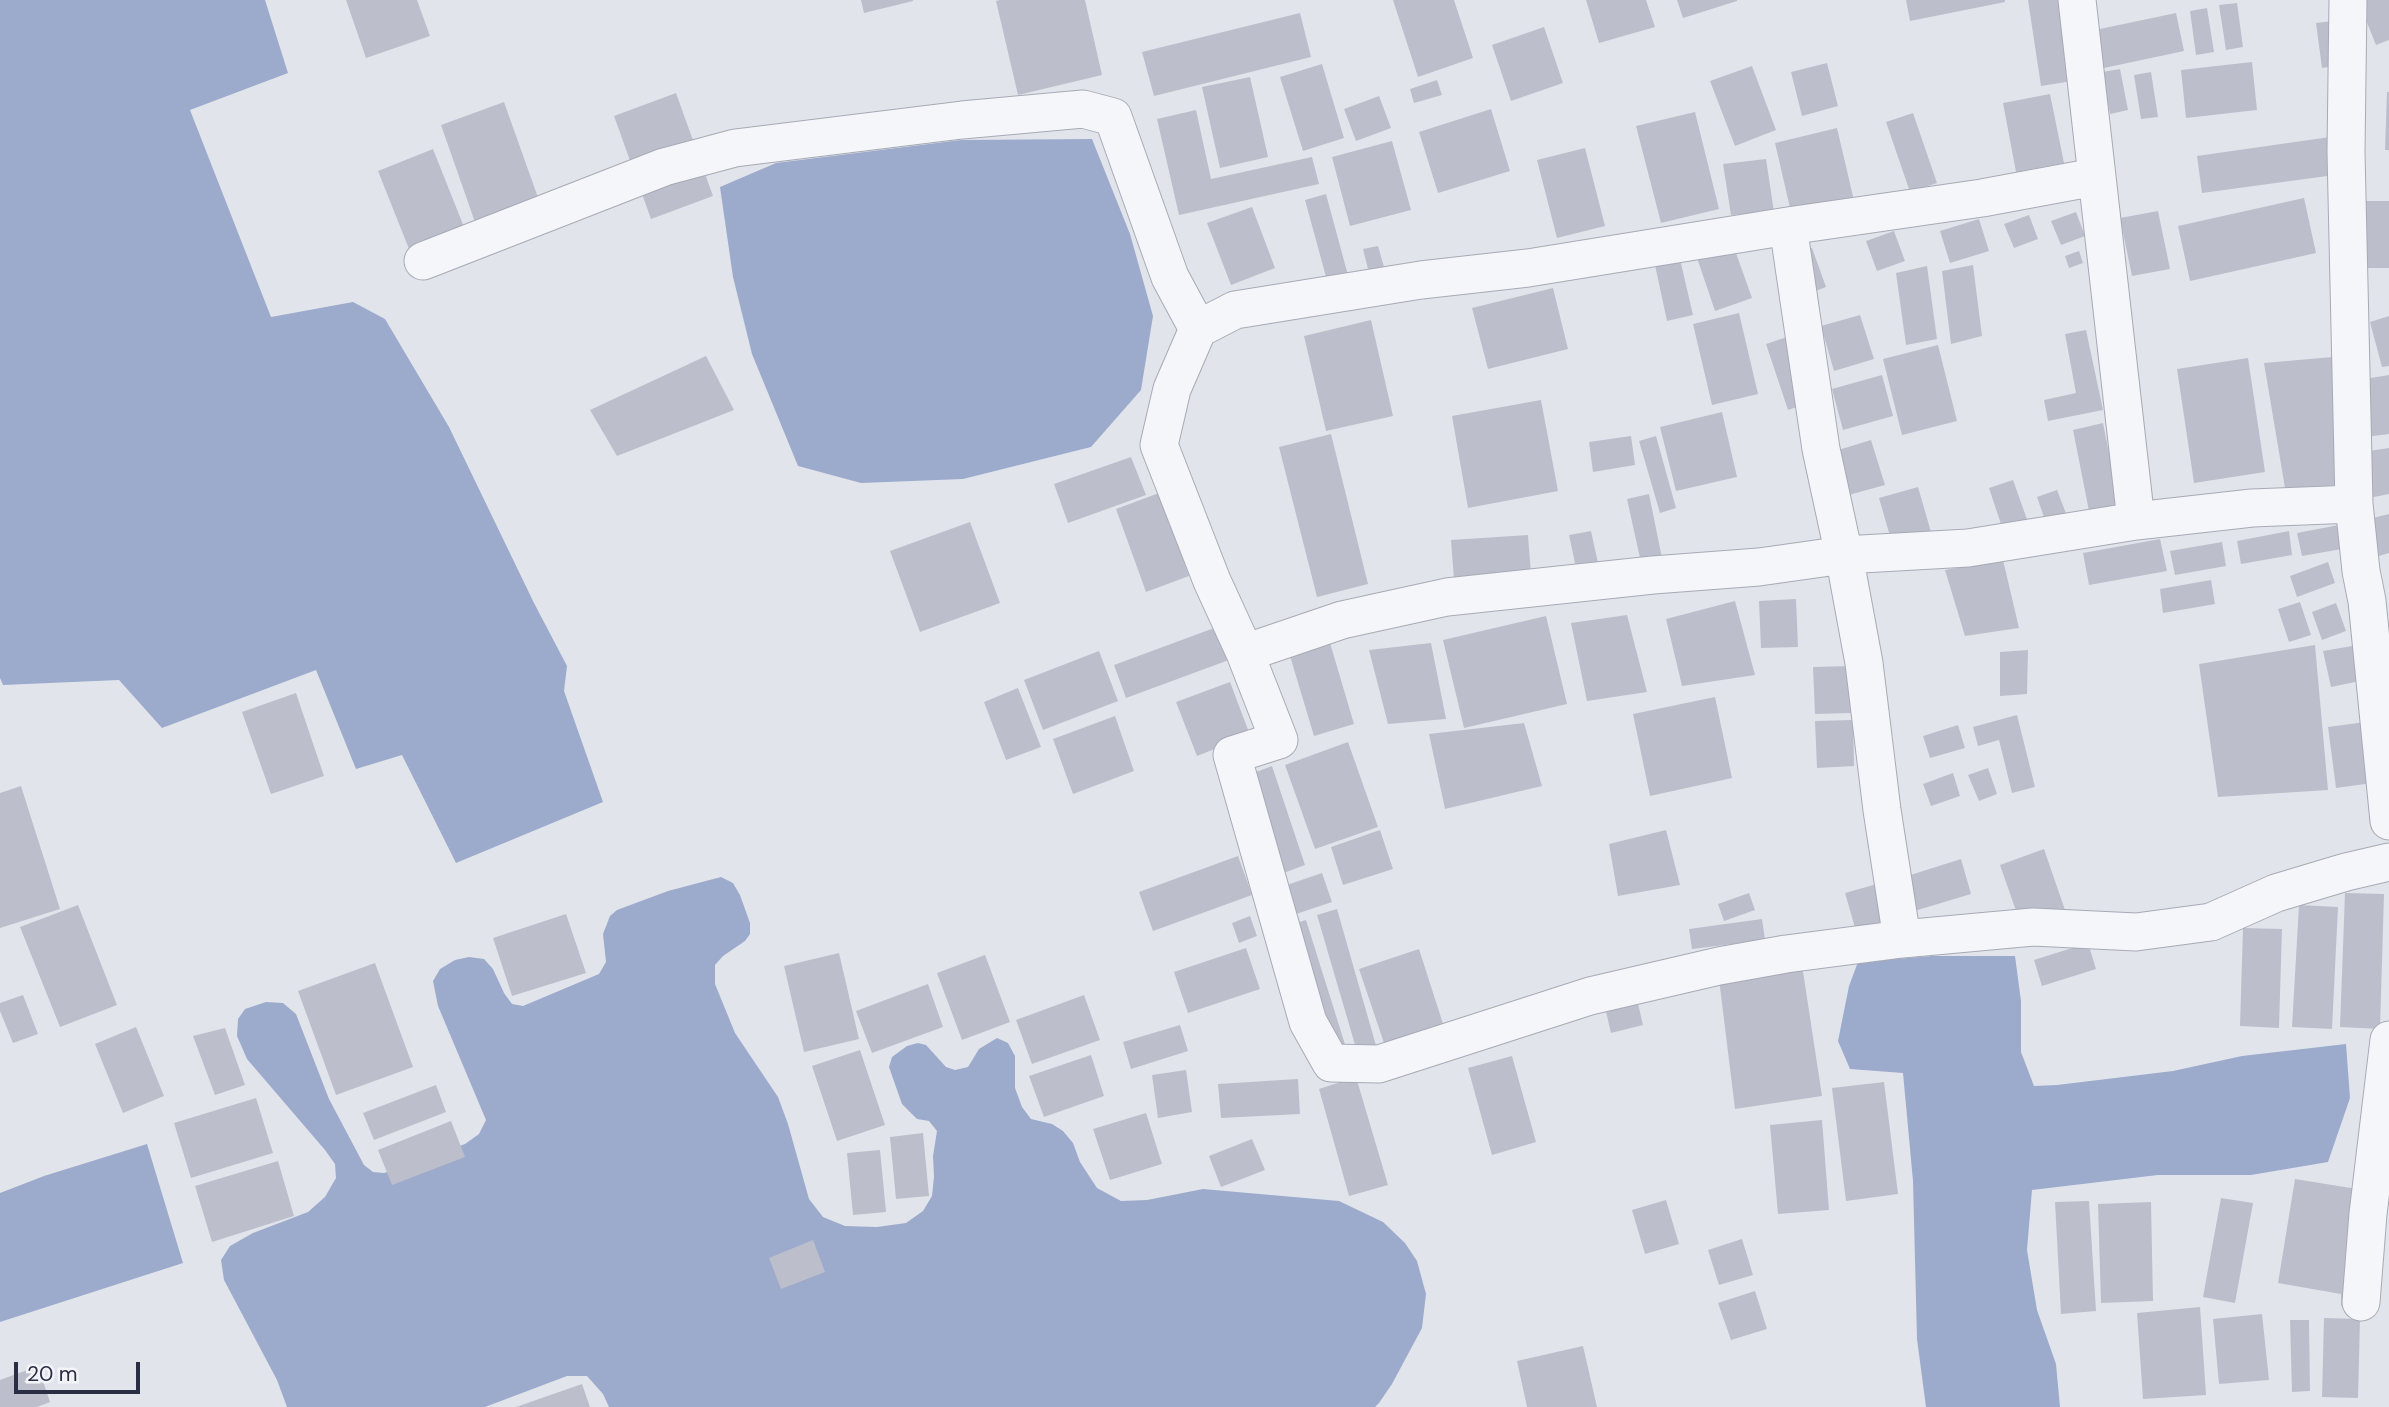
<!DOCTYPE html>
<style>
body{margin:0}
#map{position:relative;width:2389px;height:1407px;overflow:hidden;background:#e2e4eb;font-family:"DM Sans",sans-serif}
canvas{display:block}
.scale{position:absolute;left:14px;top:1362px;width:126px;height:32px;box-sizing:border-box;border:4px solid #292e44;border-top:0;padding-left:9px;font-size:21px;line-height:24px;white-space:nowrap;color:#292e44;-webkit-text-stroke:5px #f2f4f8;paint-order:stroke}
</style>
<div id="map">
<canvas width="2389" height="1407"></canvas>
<div class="scale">20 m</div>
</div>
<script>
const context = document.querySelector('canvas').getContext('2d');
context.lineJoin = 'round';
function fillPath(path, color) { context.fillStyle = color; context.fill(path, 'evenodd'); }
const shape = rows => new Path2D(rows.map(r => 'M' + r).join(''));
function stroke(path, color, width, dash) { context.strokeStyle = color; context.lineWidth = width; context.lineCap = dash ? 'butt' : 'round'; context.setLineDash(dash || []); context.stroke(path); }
const water = shape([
 [0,0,265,0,288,73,190,110,271,317,353,302,385,319,449,427,534,603,567,666,564,691,603,802,456,863,402,755,356,769,316,670,162,728,119,680,3,685,0,678],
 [1092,139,1130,234,1153,316,1141,390,1091,447,963,479,861,483,798,466,752,354,733,277,720,187,776,163,961,140],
 [721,877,733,883,740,895,750,923,750,934,745,941,723,956,715,965,715,984,735,1033,778,1097,788,1124,809,1199,823,1217,845,1226,877,1227,906,1223,923,1211,932,1196,934,1177,933,1156,937,1131,929,1121,917,1119,902,1104,889,1067,892,1057,907,1046,918,1043,926,1045,946,1067,955,1070,968,1067,979,1049,997,1038,1008,1043,1015,1056,1015,1088,1022,1107,1031,1119,1052,1124,1063,1131,1073,1143,1080,1162,1097,1188,1121,1201,1147,1200,1203,1189,1339,1201,1383,1222,1405,1243,1417,1261,1426,1294,1422,1328,1392,1384,1379,1403,1375,1407,609,1407,603,1394,587,1376,567,1376,485,1407,287,1407,277,1380,224,1280,221,1260,230,1246,253,1233,308,1212,325,1197,336,1178,335,1164,325,1150,247,1059,237,1036,238,1019,245,1009,266,1002,283,1003,296,1014,329,1099,364,1165,373,1172,384,1173,465,1144,479,1134,486,1120,438,1006,433,981,440,969,455,960,469,957,484,959,493,969,504,993,512,1004,523,1006,599,974,606,962,603,934,610,916,617,910,668,891],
 [1932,956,2015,956,2021,1001,2021,1052,2034,1086,2057,1085,2173,1071,2242,1056,2346,1044,2350,1098,2328,1162,2251,1175,2158,1175,2032,1190,2027,1250,2037,1310,2056,1364,2060,1407,1926,1407,1917,1339,1913,1181,1903,1073,1850,1069,1838,1041,1849,986,1858,962],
 [147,1144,183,1263,0,1322,0,1193,44,1176]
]);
const building = shape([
 [346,0,417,0,430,36,366,58],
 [861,0,913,0,913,1,864,13],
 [1000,0,1085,0,1102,75,1018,95,996,1],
 [1393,0,1454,0,1473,58,1418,77],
 [1586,0,1646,0,1655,27,1599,43],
 [1677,0,1737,0,1737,1,1683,18],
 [1906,0,2005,0,2005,2,1910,21],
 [2028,0,2067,0,2079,80,2041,86],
 [2358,0,2389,0,2389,40,2376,45],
 [2237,3,2243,47,2226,50,2219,5],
 [2207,8,2214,52,2196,55,2190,11],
 [1300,13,1311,57,1154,96,1142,52],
 [2176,13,2184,51,2104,68,2095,30],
 [2333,21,2340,65,2322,68,2316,23],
 [1544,27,1563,83,1511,101,1492,45],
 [2252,62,2257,110,2186,118,2181,70],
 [1827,63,1838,106,1802,116,1791,72],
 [1322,64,1344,138,1303,151,1280,77],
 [1752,66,1776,130,1735,146,1710,81],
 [2120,69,2128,110,2110,114,2102,72],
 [2151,72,2158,117,2141,119,2134,75],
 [1250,77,1268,157,1220,168,1202,87],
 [1437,80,1442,95,1414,103,1410,89],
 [2387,92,2389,92,2389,150,2385,150],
 [676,93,713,196,651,219,614,116],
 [2050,94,2064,163,2016,172,2003,103],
 [1379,96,1391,128,1356,141,1344,109],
 [504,102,541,206,477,228,441,125],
 [1491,109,1510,171,1438,193,1419,132],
 [1196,110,1211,179,1312,157,1319,184,1179,215,1157,119],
 [1695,112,1719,209,1661,223,1636,126],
 [1913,113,1937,183,1910,192,1886,122],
 [1837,128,1855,205,1793,221,1775,143],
 [2337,136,2342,174,2202,193,2197,156],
 [1392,141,1411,210,1350,226,1332,157],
 [1585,148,1605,226,1557,238,1537,160],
 [433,149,466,232,411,254,378,171],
 [1766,159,1774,212,1731,215,1723,164],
 [1326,194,1349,279,1328,284,1305,200],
 [2304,198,2316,253,2190,281,2178,226],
 [2356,201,2389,201,2389,268,2356,268],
 [1252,207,1275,268,1231,285,1207,223],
 [2158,211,2170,269,2132,276,2120,218],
 [2076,212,2085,236,2061,245,2051,221],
 [2029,215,2038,239,2014,248,2004,224],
 [1979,219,1989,251,1950,263,1940,231],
 [1894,231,1905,261,1877,271,1866,241],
 [1731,239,1752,298,1715,311,1695,252],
 [1378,246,1388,281,1372,285,1363,249],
 [1812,248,1826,287,1808,294,1794,255],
 [2079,251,2083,263,2069,268,2065,256],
 [1680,259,1693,315,1667,321,1655,265],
 [1973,265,1982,336,1951,344,1942,271],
 [1927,266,1937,339,1906,345,1896,273],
 [1553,288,1568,349,1488,369,1472,308],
 [1739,313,1758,394,1712,405,1693,324],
 [1860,315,1874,359,1834,371,1821,326],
 [2389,316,2389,366,2382,367,2370,322],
 [1371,320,1393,416,1326,431,1304,336],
 [2086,330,2103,410,2048,421,2044,400,2076,393,2065,334],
 [1790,336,1811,402,1788,410,1766,344],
 [1938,345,1957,421,1902,435,1883,359],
 [706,356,734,410,617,456,590,410],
 [2344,356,2346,485,2285,488,2264,363],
 [2248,358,2265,472,2194,483,2177,369],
 [1882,375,1893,416,1843,430,1832,389],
 [2389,375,2389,434,2365,437,2358,380],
 [1541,400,1558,491,1468,508,1452,416],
 [1722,412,1737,477,1676,491,1660,427],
 [2103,423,2119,505,2089,511,2073,430],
 [1331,434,1368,584,1317,597,1279,447],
 [1631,436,1635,465,1593,472,1589,442],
 [1656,436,1676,508,1660,513,1639,441],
 [1871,440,1885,485,1845,496,1832,452],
 [2389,448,2389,494,2369,498,2362,452],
 [1131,457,1146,495,1068,523,1054,484],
 [2013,480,2029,525,2004,533,1989,488],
 [1918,487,1931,532,1892,543,1879,498],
 [2057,490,2067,516,2046,523,2037,497],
 [1159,493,1189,576,1146,592,1116,509],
 [1649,494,1663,563,1642,567,1627,499],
 [2389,514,2389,553,2379,556,2369,519],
 [970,522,1000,603,920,632,890,551],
 [2349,523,2353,547,2302,556,2297,533],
 [1591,531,1600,572,1578,577,1569,535],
 [2289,531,2292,555,2241,564,2237,541],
 [1528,535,1532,587,1455,593,1451,540],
 [2160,539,2167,571,2089,585,2083,553],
 [2222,542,2226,566,2175,575,2170,551],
 [2003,560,2019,628,1965,636,1945,570],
 [2328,562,2335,583,2297,597,2290,576],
 [2211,580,2215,604,2163,613,2160,589],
 [1796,599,1798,647,1761,648,1759,601],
 [1735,601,1755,675,1682,686,1666,619],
 [2300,602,2311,635,2289,642,2278,609],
 [2336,603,2346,631,2322,640,2312,612],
 [1627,615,1647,692,1587,701,1571,623],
 [1546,616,1567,704,1464,728,1443,640],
 [1225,624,1237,657,1126,698,1114,665],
 [1330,643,1354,724,1314,736,1290,656],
 [1431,643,1446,719,1388,724,1369,650],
 [2315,645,2328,790,2218,797,2199,664],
 [2358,645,2365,680,2331,687,2323,651],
 [2028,650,2027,694,2000,696,2000,652],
 [1099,651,1118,701,1043,730,1024,680],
 [1850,666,1852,713,1815,714,1813,667],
 [1230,682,1250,735,1197,756,1176,702],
 [1018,688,1041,747,1006,760,984,702],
 [296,693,324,776,271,794,242,712],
 [1715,697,1732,778,1650,796,1633,714],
 [2017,715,2035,787,2012,793,1999,740,1978,746,1973,727],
 [1115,716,1134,771,1073,794,1053,739],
 [1853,720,1854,766,1817,768,1815,721],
 [2373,721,2380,782,2336,788,2328,727],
 [1524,723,1542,786,1445,809,1429,734],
 [1958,725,1965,748,1930,758,1923,736],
 [1348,742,1378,827,1315,849,1285,765],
 [1272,766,1305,865,1281,874,1248,775],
 [1988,768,1997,794,1979,801,1968,775],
 [1953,773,1960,796,1931,806,1923,784],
 [21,786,60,909,0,928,0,793],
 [1380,830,1393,869,1343,885,1331,847],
 [1666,830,1680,885,1618,896,1609,844],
 [2044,849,2065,910,2021,925,2000,865],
 [1238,856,1252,895,1153,931,1139,892],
 [1961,859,1971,894,1911,912,1901,878],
 [1322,873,1332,902,1290,916,1281,887],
 [1877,884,1891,929,1858,938,1845,893],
 [1749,893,1755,910,1724,921,1718,904],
 [2345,893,2384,894,2380,1029,2340,1027],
 [78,905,117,1005,60,1027,20,927],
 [2299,905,2338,907,2332,1029,2292,1027],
 [1337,909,1377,1049,1358,1055,1317,915],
 [566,914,586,973,512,996,493,938],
 [1250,916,1257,936,1239,943,1232,923],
 [1762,919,1765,940,1692,949,1689,929],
 [1306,920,1348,1054,1332,1060,1290,925],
 [2243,928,2282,929,2279,1028,2240,1026],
 [2088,943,2096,969,2042,986,2034,960],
 [1246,948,1260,989,1188,1013,1174,972],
 [1419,949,1445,1030,1386,1049,1359,969],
 [839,953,859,1039,804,1052,784,966],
 [985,955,1010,1022,962,1040,937,973],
 [375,963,413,1067,336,1095,298,991],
 [1802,965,1822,1096,1735,1109,1719,979],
 [928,984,943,1027,872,1053,856,1011],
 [23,995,38,1034,13,1043,0,1011,0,1003],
 [1084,995,1100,1040,1032,1064,1016,1020],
 [1636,995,1643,1025,1611,1033,1604,1003],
 [1180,1025,1188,1051,1131,1069,1123,1042],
 [136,1027,164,1096,123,1113,95,1044],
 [225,1028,245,1085,215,1095,193,1036],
 [860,1050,885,1125,837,1141,812,1066],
 [1091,1055,1104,1096,1044,1117,1029,1076],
 [1512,1056,1536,1142,1492,1155,1468,1068],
 [1186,1070,1192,1112,1158,1118,1152,1075],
 [1356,1077,1388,1185,1349,1196,1319,1089],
 [1298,1079,1300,1114,1221,1118,1218,1084],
 [1884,1082,1898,1194,1846,1201,1832,1088],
 [436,1085,446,1112,374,1140,363,1113],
 [256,1098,273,1153,191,1178,174,1123],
 [1146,1113,1162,1164,1110,1180,1093,1129],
 [1822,1120,1829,1210,1778,1214,1770,1125],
 [451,1121,465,1157,392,1185,378,1150],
 [923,1133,929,1196,896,1199,890,1137],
 [1252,1139,1265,1170,1221,1187,1209,1156],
 [880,1150,886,1212,853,1215,847,1153],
 [278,1161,294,1216,212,1242,195,1186],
 [2295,1179,2357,1189,2368,1305,2341,1306,2341,1294,2278,1283],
 [2221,1198,2253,1203,2235,1303,2203,1297],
 [1666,1200,1679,1244,1645,1254,1632,1210],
 [2089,1201,2096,1311,2061,1314,2055,1202],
 [2151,1202,2153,1301,2101,1303,2098,1204],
 [1742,1239,1753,1275,1719,1285,1708,1250],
 [813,1240,825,1272,781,1289,769,1258],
 [1755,1291,1767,1329,1731,1340,1718,1303],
 [2200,1307,2206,1395,2143,1399,2137,1313],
 [2262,1314,2269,1380,2219,1384,2213,1319],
 [2324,1318,2360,1319,2358,1398,2322,1397],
 [2290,1320,2309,1320,2310,1391,2292,1392],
 [1583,1346,1597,1407,1527,1407,1517,1361],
 [38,1366,50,1402,37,1407,0,1407,0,1380],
 [582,1384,590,1407,516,1407]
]);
const street = shape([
 [2077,0,2136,521],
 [2348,0,2346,152,2354,504,2361,571,2367,601,2389,821],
 [1788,226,1821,449,1844,555,1864,663,1882,810,1902,939],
 [423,261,664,167,735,148,962,120,1083,109,1113,117,1170,277,1198,329],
 [2354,504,2252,508,2136,521,1968,548,1844,555,1759,567,1653,575,1447,597,1342,620,1245,653,1279,740,1232,755,1308,1022,1331,1063,1379,1064,1590,996,1719,966,1786,954,1902,939,2033,927,2136,932,2211,922,2276,893,2346,872,2389,862],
 [1245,653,1212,581,1159,445,1172,389,1198,329,1235,310,1421,280,1528,268,1788,226,1982,198,2095,177],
 [2361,1302,2368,1214,2389,1040]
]);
fillPath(water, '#9cabcc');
fillPath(building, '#bcbfcb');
stroke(street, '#a7aab6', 39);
stroke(street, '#f5f6f9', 37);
</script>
